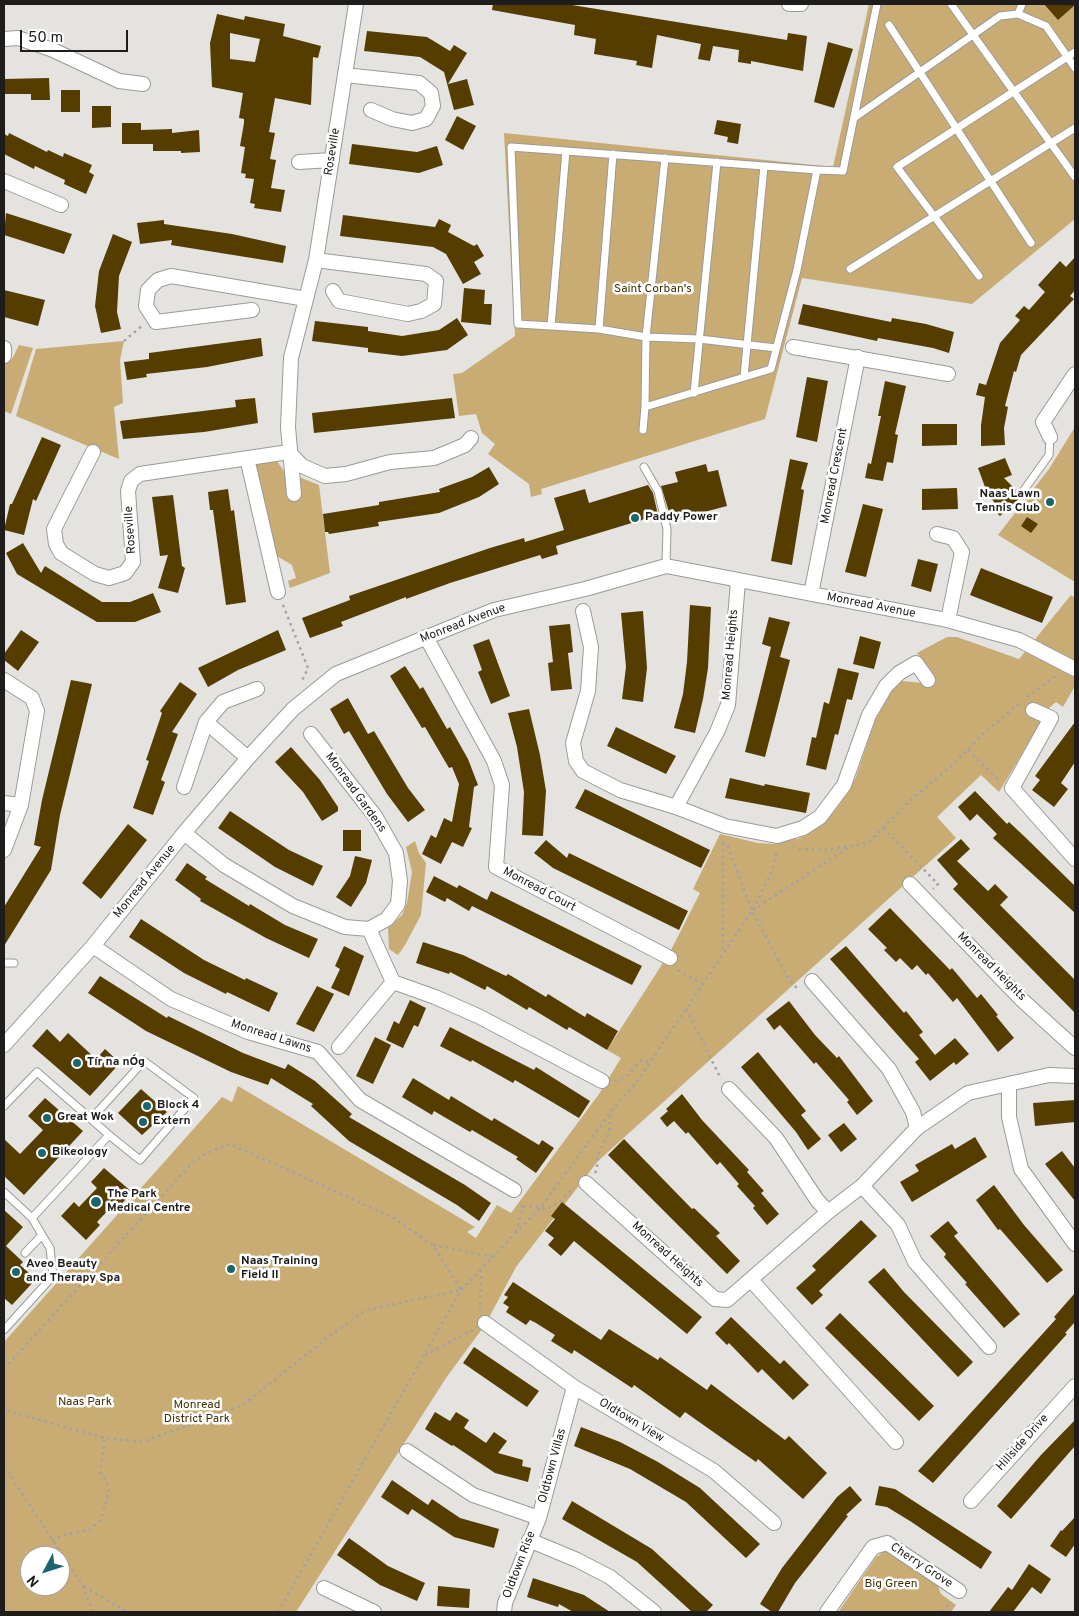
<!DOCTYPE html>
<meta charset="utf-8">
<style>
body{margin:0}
#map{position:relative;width:1079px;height:1616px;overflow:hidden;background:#e4e3e0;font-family:Overpass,sans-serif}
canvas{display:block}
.frame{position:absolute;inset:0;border:5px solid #1e1d1c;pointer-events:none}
.north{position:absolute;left:20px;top:1546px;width:50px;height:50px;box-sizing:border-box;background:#fff;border:1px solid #a5a5a4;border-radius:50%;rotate:230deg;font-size:14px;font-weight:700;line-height:20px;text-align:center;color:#1e1d1c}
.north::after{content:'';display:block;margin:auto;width:18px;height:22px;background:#1a666f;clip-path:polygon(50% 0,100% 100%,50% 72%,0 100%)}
.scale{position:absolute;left:20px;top:30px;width:108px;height:22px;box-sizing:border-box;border:2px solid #1e1d1c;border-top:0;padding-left:6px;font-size:15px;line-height:18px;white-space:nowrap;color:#1e1d1c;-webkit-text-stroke:4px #fff;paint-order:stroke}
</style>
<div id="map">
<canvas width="1079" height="1616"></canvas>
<div class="frame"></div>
<div class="north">N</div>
<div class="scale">50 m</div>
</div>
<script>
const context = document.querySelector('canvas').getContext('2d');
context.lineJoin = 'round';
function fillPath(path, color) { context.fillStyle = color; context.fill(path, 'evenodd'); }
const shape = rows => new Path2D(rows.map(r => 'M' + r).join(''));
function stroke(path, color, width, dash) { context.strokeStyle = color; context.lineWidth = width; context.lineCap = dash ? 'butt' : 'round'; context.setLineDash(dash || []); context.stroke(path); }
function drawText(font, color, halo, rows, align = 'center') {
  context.font = font + ' Overpass,sans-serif'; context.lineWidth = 5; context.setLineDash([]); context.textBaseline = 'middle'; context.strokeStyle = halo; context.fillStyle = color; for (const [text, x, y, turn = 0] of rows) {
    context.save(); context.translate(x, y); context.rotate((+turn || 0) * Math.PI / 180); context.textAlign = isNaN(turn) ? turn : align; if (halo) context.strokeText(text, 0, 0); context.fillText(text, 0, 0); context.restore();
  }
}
const green = shape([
 [869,4,1075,4,1075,219,972,304,802,278,765,419,541,489,542,494,531,497,529,484,488,454,495,444,482,433,476,414,459,416,453,374,462,373,515,336,504,133,833,167],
 [124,341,120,360,123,403,114,407,119,459,16,416,36,349],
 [19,345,33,348,11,414,4,411,4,358,12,359],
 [1075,427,1075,582,998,535,1049,469],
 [276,460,284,471,319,485,330,573,290,588,288,581,296,578,292,565,275,555,254,462],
 [1071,595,1075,598,1075,686,1063,707,1056,702,1050,707,999,792,981,775,937,817,956,838,598,1161,516,1267,485,1325,446,1378,296,1612,4,1612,4,1342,222,1097,232,1102,238,1086,475,1227,467,1232,476,1238,497,1205,511,1213,599,1094,621,1058,607,1050,670,952,700,893,693,889,720,834,758,843,775,844,776,840,798,839,807,834,832,814,847,794,856,777,877,714,890,693,902,681,923,683,933,675,917,653,947,637,957,637,1019,659],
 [30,1556,60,1556,60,1586,30,1586],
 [415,841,419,853,426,863,421,915,405,945,398,955,389,949,388,928,402,915,407,903,412,872,406,847],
 [883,1552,891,1552,937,1584,941,1594,956,1605,951,1612,839,1611,876,1557]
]);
const building = shape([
 [493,4,572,5,787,40,788,33,807,36,803,71,751,61,751,64,738,62,739,50,713,46,710,61,698,59,701,44,657,35,652,68,636,65,637,61,594,54,596,39,574,35,575,25,492,10],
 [1044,4,1075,4,1075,5,1058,20],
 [217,14,244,20,245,16,285,24,283,36,321,46,318,58,313,57,311,105,275,98,269,132,275,133,270,159,276,160,271,188,285,190,281,212,254,208,255,204,250,203,254,179,245,178,246,174,241,173,245,147,240,146,244,123,244,119,239,118,243,93,212,87,210,43],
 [230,33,260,39,255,62,230,59],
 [367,31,427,37,450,51,454,45,467,53,448,84,467,79,474,105,454,110,444,72,420,57,364,51],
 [828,42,853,49,834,108,814,102],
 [49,78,50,100,31,100,31,94,4,94,4,79],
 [61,90,80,90,80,112,61,112],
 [92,106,111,106,111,127,92,128],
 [457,116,476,126,463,150,445,140],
 [717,120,741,124,738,144,727,142,728,137,714,134],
 [122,123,141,123,141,130,172,129,172,133,199,130,200,152,181,153,181,151,153,151,153,144,122,144],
 [9,133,47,152,48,150,63,157,64,153,92,165,89,172,94,175,86,194,64,184,65,180,35,166,34,169,4,154,4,134,8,136],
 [352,144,417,152,437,146,443,165,419,173,349,164],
 [6,213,72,234,64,254,4,235],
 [343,215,435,227,439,219,451,225,448,232,474,246,477,244,484,256,474,262,481,274,463,284,446,254,433,247,340,236],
 [164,220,164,224,232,234,286,246,283,263,171,245,172,240,140,244,137,223],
 [113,234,132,242,119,276,117,312,121,329,101,333,95,306,99,271],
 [1075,257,1075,290,1070,296,1074,299,1021,355,1016,372,1014,371,1005,406,1008,407,1004,428,1005,445,981,446,981,425,985,397,976,395,979,383,986,385,1000,343,1020,320,1015,316,1024,306,1029,310,1045,292,1038,285,1060,261,1066,267],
 [464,288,485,290,484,304,492,304,491,325,461,322],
 [4,290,45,300,38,326,4,317],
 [803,304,891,322,892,318,926,324,954,332,949,353,933,348,878,338,877,341,798,324],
 [457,318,468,335,447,350,402,356,368,352,368,348,312,341,315,321,368,327,368,331,402,336,439,330],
 [261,338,263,356,207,367,146,374,147,377,127,380,124,362,149,359,149,353],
 [807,377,828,381,817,442,796,437],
 [885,381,906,386,895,434,898,435,893,463,887,462,883,481,865,478,868,463,871,464,881,416,878,416],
 [255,398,258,423,204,432,123,439,120,421,236,407,235,400],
 [452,398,455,418,314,433,312,413],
 [922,424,957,424,957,445,922,446],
 [42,437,61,445,36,501,33,499,24,535,4,530,10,504,12,504],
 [1005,458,1012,475,1004,478,1022,496,1000,516,991,507,995,503,988,495,978,468],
 [790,459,808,463,801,489,804,490,792,565,771,561],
 [706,464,708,472,718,470,727,506,674,520,671,512,669,512,661,486,678,482,675,472],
 [489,467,499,484,479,497,439,513,378,522,379,526,329,534,328,532,325,532,323,514,379,505,379,502,440,492,439,489,472,477],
 [648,485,653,493,658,515,556,546,558,554,542,559,540,555,450,583,406,599,406,597,341,622,343,626,310,638,302,618,350,600,349,596,490,548,524,538,525,542,564,530,554,498,585,489,589,503],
 [957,488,958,509,922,510,922,489],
 [228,489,231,511,234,510,246,602,226,605,213,510,210,510,208,492],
 [173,495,182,566,185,568,178,593,158,588,168,555,160,556,152,497],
 [863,504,883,509,866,577,845,572],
 [1027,517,1038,524,1031,533,1021,526],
 [23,543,41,573,45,566,102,602,130,602,153,593,161,612,135,622,97,622,17,574,6,553],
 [918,559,938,564,931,592,911,586],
 [981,568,1053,597,1042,623,970,595],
 [690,605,711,607,708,668,703,699,695,733,674,728,683,694,687,662],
 [643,611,647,668,643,702,622,699,626,667,621,613],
 [769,617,790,622,780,657,790,660,765,757,745,752,771,647,762,644],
 [570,624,573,652,568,653,572,689,551,691,548,663,553,662,549,626],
 [21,630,39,642,18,671,4,660,4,654],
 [278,630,286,650,238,670,208,687,198,668],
 [860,636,881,642,874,669,853,664],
 [489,639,510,696,491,704,478,672,482,670,473,645],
 [405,666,420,689,423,687,447,729,450,727,468,759,478,785,474,787,469,827,472,828,463,847,452,842,441,864,422,854,431,835,436,838,444,818,452,822,459,784,452,767,449,768,425,727,422,728,390,676],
 [838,668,859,673,852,700,847,699,838,735,835,734,826,770,806,765,812,737,816,738,824,702,829,704],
 [71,680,92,684,60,815,51,870,4,946,4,907,41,847,34,845,42,800],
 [180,682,197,694,172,732,178,734,161,780,165,782,153,815,133,808,149,761,146,760,162,713,160,711],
 [348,698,368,734,374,731,408,788,425,810,408,822,387,794,349,731,344,734,330,709],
 [529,709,540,755,546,791,543,836,522,835,524,792,517,747,508,713],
 [1075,722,1075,762,1061,783,1068,789,1054,807,1032,790,1040,780,1035,776],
 [616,727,676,756,666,774,607,746],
 [291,747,320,780,338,807,338,811,322,821,303,792,275,762],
 [730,778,764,786,765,784,810,793,806,813,725,798],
 [585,789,710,850,701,868,575,808],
 [975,791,1007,824,1009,822,1026,838,1075,886,1075,913,993,838,997,834,977,814,970,821,958,807],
 [230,811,289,850,323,866,313,886,275,867,218,828],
 [128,824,147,840,101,899,82,883],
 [343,830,361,830,361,851,343,851],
 [961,839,970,849,957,861,988,891,995,884,1008,897,1000,905,1075,980,1075,1013,953,889,958,884,937,860],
 [546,840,567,858,569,853,688,911,679,930,553,868,534,853],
 [355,856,372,860,366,883,351,907,336,897,350,876],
 [187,863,207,877,205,879,249,906,250,904,285,925,318,939,309,958,266,938,200,901,201,899,175,880],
 [434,876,457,888,459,885,487,900,491,891,642,966,632,985,472,906,469,911,447,898,445,902,426,892],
 [890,908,950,970,952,968,977,998,981,994,998,1015,996,1016,1014,1038,998,1052,957,998,953,1002,928,973,926,975,917,965,912,970,900,958,896,962,884,950,887,948,868,929],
 [141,919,204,960,245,980,246,978,278,993,269,1012,227,992,226,994,184,973,129,937],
 [423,942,463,955,506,976,508,974,546,997,548,994,585,1017,587,1013,618,1031,607,1050,569,1027,567,1030,529,1007,527,1010,487,986,485,990,450,972,449,974,416,963],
 [344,946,364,956,349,996,331,988,340,969,335,966],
 [846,946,904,1013,906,1011,923,1032,919,1035,935,1055,955,1038,969,1054,956,1065,954,1062,930,1081,915,1062,919,1059,830,959],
 [100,976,167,1018,168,1016,243,1053,285,1069,288,1064,315,1081,352,1114,349,1117,465,1185,491,1203,479,1221,457,1205,349,1141,311,1106,313,1104,271,1078,268,1085,231,1072,146,1031,88,993],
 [317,986,334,994,314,1032,296,1024],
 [410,1000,426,1008,418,1027,414,1025,403,1048,386,1040,394,1021,399,1024],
 [789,1001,815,1035,837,1058,839,1056,873,1101,857,1115,847,1102,849,1100,816,1062,814,1064,780,1025,774,1030,766,1019],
 [450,1027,534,1070,536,1067,590,1101,579,1118,515,1080,513,1083,472,1060,471,1062,440,1046],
 [47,1029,60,1042,68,1033,96,1059,105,1049,120,1063,90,1096,32,1046],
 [375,1037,391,1045,373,1084,356,1076],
 [758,1052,806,1111,801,1115,821,1139,808,1150,796,1132,741,1067],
 [413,1078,449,1100,451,1096,492,1121,494,1118,539,1145,542,1140,554,1148,536,1173,516,1159,518,1157,472,1130,470,1132,434,1111,432,1115,402,1097],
 [141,1089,167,1112,142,1135,118,1113],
 [682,1094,702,1120,749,1170,747,1172,764,1191,761,1193,779,1214,767,1225,753,1208,755,1206,737,1186,739,1184,720,1162,717,1165,688,1132,686,1134,674,1121,667,1127,660,1118,668,1111,666,1109],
 [45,1098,83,1131,24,1195,4,1176,4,1139,20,1154,43,1130,28,1116],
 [1075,1100,1075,1122,1035,1126,1033,1103],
 [844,1123,857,1139,841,1152,828,1135],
 [975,1137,987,1157,912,1202,900,1182,919,1171,915,1165,952,1144,955,1149],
 [624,1139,692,1209,694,1208,720,1233,716,1236,740,1261,727,1274,608,1155],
 [1062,1151,1075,1168,1075,1201,1045,1164],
 [104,1168,132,1192,119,1207,115,1203,97,1222,100,1225,86,1240,61,1216,74,1202,79,1207,97,1188,91,1182],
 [994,1185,1024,1225,1063,1270,1047,1283,1000,1229,998,1230,976,1200],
 [562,1202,702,1317,687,1334,574,1241,561,1256,548,1245,554,1238,545,1231,555,1219,551,1216],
 [4,1210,23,1227,6,1246,23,1262,20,1265,36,1279,12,1305,4,1298],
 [861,1220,877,1236,819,1291,823,1295,812,1305,796,1288,816,1270,812,1266],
 [948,1221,958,1233,954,1236,1020,1314,1004,1328,965,1284,967,1283,944,1257,946,1254,930,1236],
 [884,1268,904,1292,973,1362,958,1377,868,1282],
 [513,1282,601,1340,609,1329,658,1360,660,1357,707,1390,711,1384,785,1440,789,1436,827,1473,803,1499,758,1459,756,1462,685,1412,680,1418,634,1385,632,1388,574,1350,572,1354,551,1341,555,1335,536,1323,530,1320,526,1325,506,1312,509,1307,503,1303,508,1297,504,1295],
 [1075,1293,1075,1322,1065,1333,1067,1334,933,1483,918,1471,1056,1319,1054,1317],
 [840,1313,934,1406,919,1421,825,1328],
 [731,1317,780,1364,784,1360,809,1385,793,1400,762,1369,758,1373,729,1343,727,1345,715,1333],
 [474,1347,539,1391,527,1407,463,1363],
 [435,1412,450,1421,456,1412,469,1420,464,1428,486,1443,494,1432,507,1441,498,1453,523,1460,522,1466,531,1468,528,1482,495,1473,453,1445,452,1446,425,1429],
 [1075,1420,1075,1446,1011,1519,997,1506,1041,1455],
 [581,1427,620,1442,658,1462,700,1488,760,1544,746,1558,686,1502,630,1469,574,1446],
 [392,1480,428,1505,432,1499,460,1518,499,1529,494,1548,454,1537,412,1509,408,1515,381,1497],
 [850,1486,862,1500,846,1515,848,1516,795,1583,778,1612,772,1612,760,1604,782,1568,837,1497],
 [879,1486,895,1489,992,1552,981,1569,910,1521,887,1507,875,1505],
 [572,1501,652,1549,713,1605,706,1612,692,1612,637,1562,562,1519],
 [1075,1517,1075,1544,1066,1557,1050,1546,1061,1530,1062,1531],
 [349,1538,388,1566,425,1583,417,1601,380,1585,337,1555],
 [1029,1564,1051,1579,1041,1594,1032,1587,1013,1612,989,1612,1008,1587,1012,1590],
 [533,1578,584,1595,610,1612,573,1612,559,1604,558,1607,527,1597],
 [438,1586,470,1589,469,1608,437,1606]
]);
const path = shape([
 [124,341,143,325],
 [283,605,308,668,301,683],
 [1027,697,1057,675],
 [968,750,1000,781],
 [883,828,938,884,933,889],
 [723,842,727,844,752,911,787,976,799,991],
 [723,843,723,953],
 [793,846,798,849,825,850,868,843,905,805,948,769,985,732,1021,702],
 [753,910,849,847],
 [678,970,702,984],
 [686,1009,721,1079],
 [615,1081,626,1077,641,1060,649,1062],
 [595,1173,597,1169,598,1154,609,1133,611,1112],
 [523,1207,532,1206,547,1209,561,1201,573,1188],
 [516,1232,523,1207,519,1202],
 [433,1245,493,1257],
 [480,1311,481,1271],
 [425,1355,473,1330],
 [4,1369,192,1163,207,1153,230,1144,394,1218,433,1245,461,1290,366,1310,330,1336,243,1405,142,1442,105,1438,4,1410],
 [4,1466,83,1586,93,1612],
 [52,1541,63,1535,89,1530,101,1520,109,1491,106,1480,100,1473,105,1438],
 [84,1587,128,1612],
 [278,1612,461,1290,541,1207,612,1110,636,1083,752,911,772,872,777,850],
 [942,1612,951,1602]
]);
const service = shape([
 [951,4,1075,177],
 [1018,14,1022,4],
 [889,25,1031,243],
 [854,118,1000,16,1018,14,1046,26,1075,68],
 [665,158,646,337,699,339,776,348],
 [817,170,566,151,551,326,599,329,646,337,645,407,771,369,797,270,817,170,843,171,877,4],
 [850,269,1075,128],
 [979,276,897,167,1075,52],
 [551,326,518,324,511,147,566,151],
 [599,329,613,154],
 [744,377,764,166],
 [694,393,717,162],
 [643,430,645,407],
 [644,467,658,491,667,529,666,566],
 [1024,490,1049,455,1050,437],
 [4,963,14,963],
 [4,1106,37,1072,53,1086,91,1119,109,1135,140,1160,194,1098,144,1061,91,1119],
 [4,1192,32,1218,42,1235,25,1253],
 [32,1218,109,1135],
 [4,1330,53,1276,50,1248,42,1235]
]);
const minor = shape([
 [789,4,801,4],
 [4,39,18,38,53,50,119,81,143,84],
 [345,75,419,83,431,93,433,106,426,119,412,123,392,119,371,110],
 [299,162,332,160],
 [4,181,61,205],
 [316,260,426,274,436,281,434,304,421,311,408,314,339,301,333,291],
 [252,310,156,322,146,306,148,290,158,280,171,276,306,299],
 [793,347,948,374],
 [4,348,4,356],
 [1050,437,1043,422,1075,374],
 [93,452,54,529,56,544,61,553,95,574,109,578,125,573,133,562,128,491,131,481,140,474,289,452,302,466,325,476,346,474,390,462,434,458,465,445,471,438],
 [247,458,278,592],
 [294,494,288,427,291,358,316,260,356,4],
 [937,534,953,538,962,552,948,620],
 [811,594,858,357],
 [583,611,591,647,588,691,573,743,576,761,583,771,620,790,676,807,725,826,777,836,803,828,820,817,844,785,869,715,886,686,899,673,916,663,928,680],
 [426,637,494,761,502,785,496,867,670,958],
 [4,680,32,698,37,711,21,805,4,850],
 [1033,710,1051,718,1012,788,1075,859],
 [206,722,223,702,257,689],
 [184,787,206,722,248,758],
 [4,803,21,805],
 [676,807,717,732,728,705,738,581],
 [184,833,224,865,293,906,345,927,369,929,387,919,398,904,400,881,396,853,375,816,311,734],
 [910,884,1021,999,1075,1048],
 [369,929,393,982,435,997,478,1016,602,1081],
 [93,946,171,999,248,1032,318,1052,360,1100,514,1190],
 [812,981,889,1069,913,1112,917,1128],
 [4,1045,93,946,184,833,248,758,293,709,336,674,494,610,585,589,666,566,947,620,1019,640,1075,669],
 [339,1047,393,982],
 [1009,1085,1009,1117,1021,1169,1075,1244],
 [729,1089,776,1138,817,1200,828,1212],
 [586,1183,715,1299,727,1300,828,1212,862,1186,917,1128,968,1093,1049,1075,1075,1076],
 [862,1186,898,1225,915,1262,989,1347],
 [752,1281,896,1442],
 [485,1323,574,1387,714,1471,774,1523],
 [407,1451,473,1495,539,1518],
 [971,1501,1075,1386],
 [529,1540,577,1560,610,1577,654,1612],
 [324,1588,374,1612],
 [504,1612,505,1603,539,1518,574,1387],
 [827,1612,873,1547,887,1543,959,1591]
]);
const markers = [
 [1050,502,5,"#1a666f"],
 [635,518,5,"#1a666f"],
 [77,1063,5,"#1a666f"],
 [147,1106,5,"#1a666f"],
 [47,1118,5,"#1a666f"],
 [143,1122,5,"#1a666f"],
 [42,1153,5,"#1a666f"],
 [96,1202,6,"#1a666f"],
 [231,1269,5,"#1a666f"],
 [16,1272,5,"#1a666f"]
];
const streetNames = [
 ["Roseville",333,152,-81],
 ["Monread Crescent",835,476,-79],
 ["Roseville",131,530,-94],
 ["Monread Avenue",871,606,11],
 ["Monread Avenue",463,624,-21],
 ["Monread Heights",731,655,-85],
 ["Monread Gardens",355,793,54],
 ["Monread Avenue",145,882,-51],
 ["Monread Court",539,890,28],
 ["Monread Heights",991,967,45],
 ["Monread Lawns",271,1037,18],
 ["Monread Heights",667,1255,42],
 ["Oldtown View",631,1421,31],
 ["Hillside Drive",1023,1443,-48],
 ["Oldtown Villas",553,1466,-75],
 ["Oldtown Rise",520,1565,-69],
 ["Cherry Grove",921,1566,33]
];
const parkNames = [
 ["Saint Corban's",653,290],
 ["Naas Park",85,1403],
 ["Monread",197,1406],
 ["District Park",197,1420],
 ["Big Green",891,1585]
];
const poiNames = [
 ["Naas Lawn",1040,495,"right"],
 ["Tennis Club",1040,509,"right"],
 ["Paddy Power",645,518],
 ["Tír na nÓg",87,1063],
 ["Block 4",157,1106],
 ["Great Wok",57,1118],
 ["Extern",153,1122],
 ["Bikeology",52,1153],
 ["The Park",107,1195],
 ["Medical Centre",107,1209],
 ["Naas Training",241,1262],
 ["Field II",241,1276],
 ["Aveo Beauty",26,1265],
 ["and Therapy Spa",26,1279]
];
fillPath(green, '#c8ac74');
fillPath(building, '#553d00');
stroke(service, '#9b9a97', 9);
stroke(minor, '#9b9a97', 16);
stroke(path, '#a3a2a0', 2.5, [2.5, 4]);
stroke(service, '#fff', 7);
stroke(minor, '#fff', 14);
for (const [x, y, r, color] of markers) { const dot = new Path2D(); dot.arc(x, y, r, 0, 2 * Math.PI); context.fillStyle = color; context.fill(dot); stroke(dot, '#fff', 2); }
drawText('12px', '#1e1d1c', '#fff', streetNames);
drawText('12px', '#433003', '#fff', parkNames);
drawText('bold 12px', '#1e1d1c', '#fff', poiNames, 'left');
</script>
